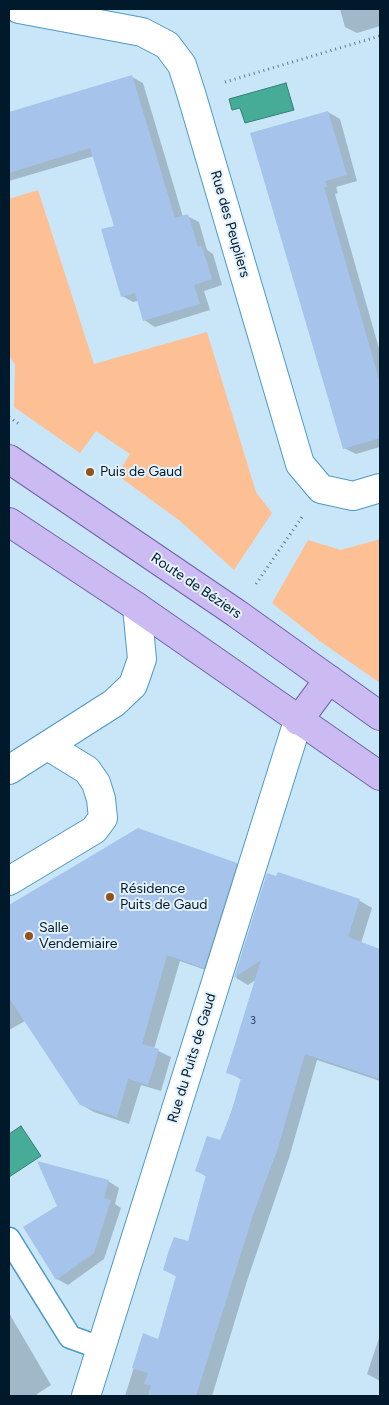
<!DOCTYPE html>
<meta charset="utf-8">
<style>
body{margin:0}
#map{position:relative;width:389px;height:1405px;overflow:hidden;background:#c9e6f9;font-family:Figtree,sans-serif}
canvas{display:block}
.frame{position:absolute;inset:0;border:10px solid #00192b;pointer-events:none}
</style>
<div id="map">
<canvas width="389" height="1405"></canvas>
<div class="frame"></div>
</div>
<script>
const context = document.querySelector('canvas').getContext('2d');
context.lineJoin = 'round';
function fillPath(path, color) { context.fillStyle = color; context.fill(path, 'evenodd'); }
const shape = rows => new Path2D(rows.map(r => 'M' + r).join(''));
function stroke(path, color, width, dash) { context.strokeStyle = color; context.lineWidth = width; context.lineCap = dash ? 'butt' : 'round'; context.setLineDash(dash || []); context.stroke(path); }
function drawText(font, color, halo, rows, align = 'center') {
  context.font = font + ' Figtree,sans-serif'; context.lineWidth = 4; context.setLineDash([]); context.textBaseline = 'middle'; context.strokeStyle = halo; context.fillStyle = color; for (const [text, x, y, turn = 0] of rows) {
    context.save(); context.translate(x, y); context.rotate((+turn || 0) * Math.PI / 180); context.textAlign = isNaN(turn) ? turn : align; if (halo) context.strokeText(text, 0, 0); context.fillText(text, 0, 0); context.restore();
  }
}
const green = shape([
 [38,190,94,364,207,332,256,492,272,513,234,570,180,521,117,475,130,454,96,431,80,453,14,407,15,365,9,355,9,199],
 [380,539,380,683,321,642,272,603,308,540,341,550]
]);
const water = shape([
 [286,83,294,110,245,123,240,108,232,110,229,99,286,83],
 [21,1126,41,1156,9,1177,9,1134,21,1126]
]);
const shadow = shape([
 [340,9,380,9,380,26,357,33,345,27],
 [132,77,143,83,183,217,187,216,199,222,207,250,213,254,222,285,204,291,210,310,155,327,144,320,138,301,133,302,122,296,115,226,94,156,9,181,9,113],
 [328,112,340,119,357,181,336,187,338,193,335,194,380,352,380,447,356,454,344,448,251,134],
 [138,830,237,864,249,871,217,974,180,961,154,1049,171,1057,161,1091,141,1085,129,1124,94,1112,80,1104,25,1021,9,1030,9,906],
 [268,874,277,878,278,874,360,901,372,908,361,943,380,950,380,1081,317,1060,289,1158,247,1281,212,1396,125,1396,144,1335,159,1340,177,1277,165,1270,189,1242,207,1177,197,1171,221,1142,242,1080,228,1072,257,979,248,985,236,978],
 [108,1181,119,1188,115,1204,121,1208,104,1259,68,1285,57,1279,25,1227],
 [9,1313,51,1385,37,1394,38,1396,9,1396],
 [380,1335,380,1381,367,1374]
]);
const building = shape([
 [132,75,175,218,188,214,198,247,202,246,212,279,194,285,200,304,143,321,135,293,121,297,101,229,114,226,90,148,9,173,9,112],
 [328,111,347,175,325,181,327,187,324,187,380,383,380,438,343,449,250,133],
 [138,828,237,863,204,968,167,955,142,1044,159,1049,153,1070,148,1085,128,1079,117,1117,80,1105,9,998,9,905],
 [278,872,360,899,348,937,380,949,380,1079,305,1054,277,1151,254,1212,196,1396,148,1396,151,1385,144,1384,148,1373,132,1368,143,1333,158,1339,176,1276,163,1270,168,1253,174,1237,188,1241,206,1175,195,1171,207,1136,220,1140,232,1110,241,1078,226,1073,261,960,234,978,267,873,276,876],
 [37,1161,109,1180,104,1198,111,1200,94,1253,56,1280,23,1227,57,1206]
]);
const path = shape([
 [225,82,380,36],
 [9,417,19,424],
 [256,584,302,517]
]);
const lane = shape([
 [9,1239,70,1337,101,1348]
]);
const street = shape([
 [19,9,142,32,167,45,182,65,191,93,300,464,321,489,353,496,380,488],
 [9,770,114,703,133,685,142,659,137,607],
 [9,881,94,830,103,818,101,799,96,783,87,770,48,746],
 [86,1396,298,721]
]);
const primary = shape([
 [9,459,236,613,380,716],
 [9,522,137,607,380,776],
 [298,721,329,679]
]);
const markers = [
 [90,472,5,"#92521a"],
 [110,897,5,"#92521a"],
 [29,936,5,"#92521a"]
];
const numberNames = [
 ["3",253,1021]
];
const streetNames = [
 ["Rue des Peupliers",230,224,74],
 ["Route de Béziers",196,586,34],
 ["Rue du Puits de Gaud",192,1058,-73]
];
const poiNames = [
 ["Puis de Gaud",100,472],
 ["Résidence",120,889],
 ["Puits de Gaud",120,905],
 ["Salle",39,928],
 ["Vendemiaire",39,944]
];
fillPath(green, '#fdc094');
fillPath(water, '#47ac97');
stroke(water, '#328077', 1);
fillPath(shadow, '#0003');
fillPath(building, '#a6c3ec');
stroke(lane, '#4e99c6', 25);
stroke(street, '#4e99c6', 30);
stroke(primary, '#6e64a6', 30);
stroke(path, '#5e798b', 3, [1, 4]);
stroke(lane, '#fff', 22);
stroke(street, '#fff', 28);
stroke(primary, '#ccbbf2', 28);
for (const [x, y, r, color] of markers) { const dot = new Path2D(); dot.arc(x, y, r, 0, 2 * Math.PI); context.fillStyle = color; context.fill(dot); stroke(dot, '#e2f1fa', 2); }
drawText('11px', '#2a445b', null, numberNames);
drawText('14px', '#00192b', '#e2f1fa', streetNames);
drawText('14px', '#00192b', '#e2f1fa', poiNames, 'left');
</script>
